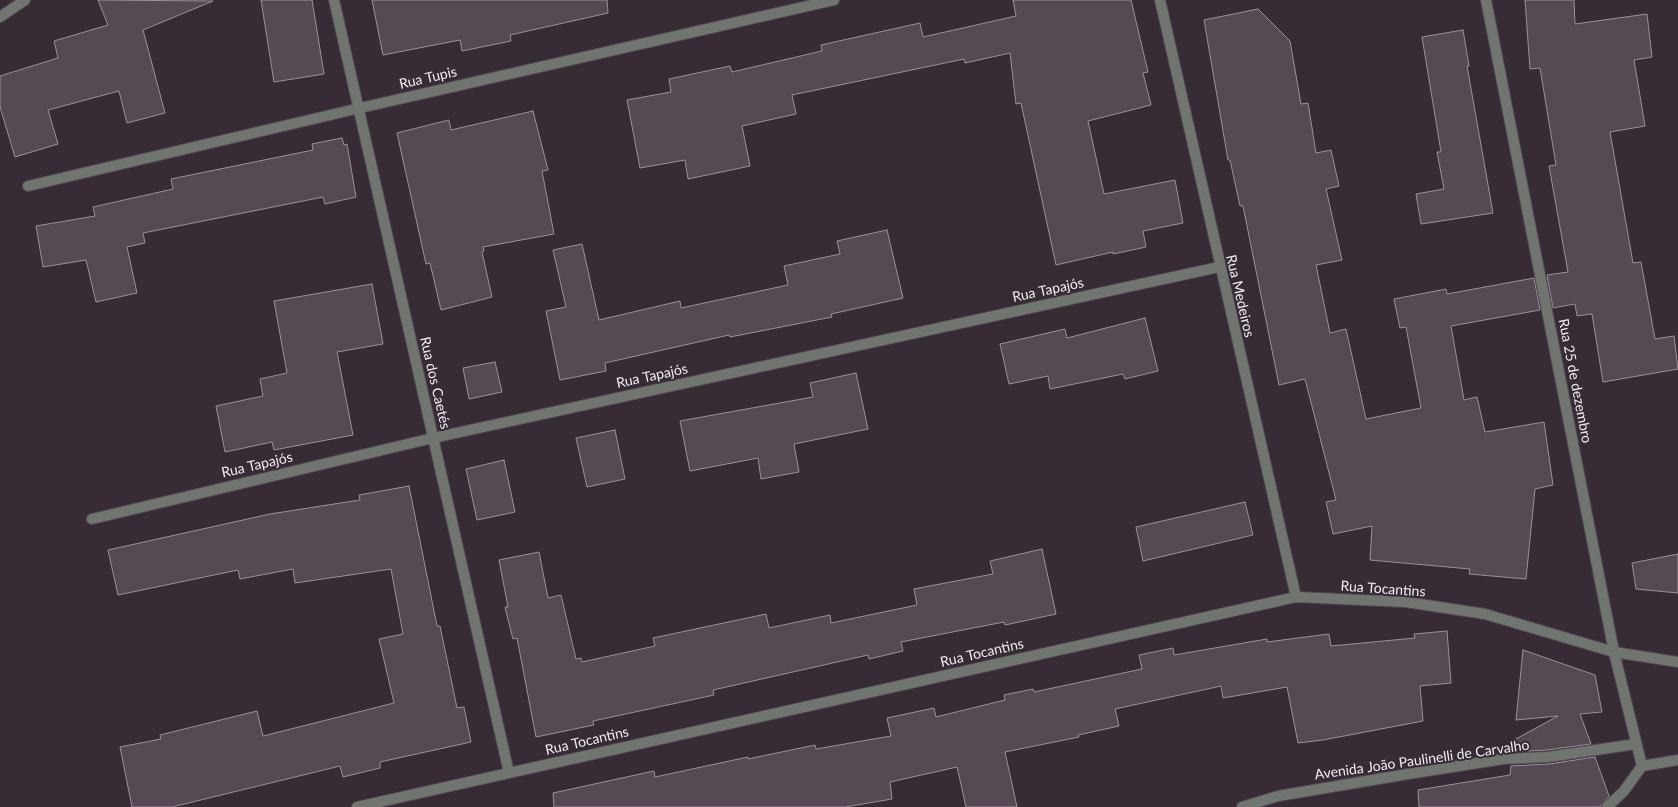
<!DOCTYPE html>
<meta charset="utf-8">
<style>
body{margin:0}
canvas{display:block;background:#372c36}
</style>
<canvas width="1678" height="807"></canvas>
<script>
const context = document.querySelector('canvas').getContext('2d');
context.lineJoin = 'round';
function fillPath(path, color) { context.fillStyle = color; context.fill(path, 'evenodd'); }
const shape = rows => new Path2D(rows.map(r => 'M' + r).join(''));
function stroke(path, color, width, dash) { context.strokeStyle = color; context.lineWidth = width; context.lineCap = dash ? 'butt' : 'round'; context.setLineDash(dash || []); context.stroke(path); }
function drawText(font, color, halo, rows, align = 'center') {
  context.font = font + ' Lato,sans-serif'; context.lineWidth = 4; context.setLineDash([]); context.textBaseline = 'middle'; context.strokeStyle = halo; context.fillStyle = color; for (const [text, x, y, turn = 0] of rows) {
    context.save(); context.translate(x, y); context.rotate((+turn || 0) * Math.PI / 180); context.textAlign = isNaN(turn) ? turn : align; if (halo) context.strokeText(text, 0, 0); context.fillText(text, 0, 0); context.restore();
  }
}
const building = shape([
 [98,0,213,1,143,30,165,113,127,123,119,91,48,110,58,144,15,157,0,107,0,76,58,58,54,41,108,25,98,0],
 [261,0,312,0,324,74,274,82,261,0],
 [372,0,607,0,608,13,510,35,511,41,462,51,460,40,383,55,372,0],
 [1013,0,1131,0,1148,72,1143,73,1151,105,1088,121,1104,194,1175,180,1183,223,1143,231,1146,247,1113,254,1113,252,1056,265,1021,103,1016,104,1010,53,965,63,964,59,792,95,796,114,742,126,750,166,688,179,685,160,640,168,627,100,671,92,669,79,730,66,732,72,822,51,821,45,920,23,923,37,1016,16,1013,0],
 [1525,0,1574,0,1575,24,1647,14,1652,57,1634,60,1645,126,1610,132,1633,263,1641,262,1655,339,1674,336,1678,369,1603,382,1592,314,1577,316,1575,304,1553,308,1547,275,1568,272,1549,166,1556,165,1540,68,1530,69,1525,0],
 [1258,9,1290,41,1301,104,1308,103,1316,153,1331,150,1339,186,1326,189,1342,260,1316,265,1330,333,1346,329,1366,419,1421,408,1406,327,1400,328,1394,299,1446,289,1447,294,1534,278,1540,310,1451,326,1464,400,1477,397,1485,432,1544,422,1553,485,1535,489,1526,579,1469,574,1470,569,1370,560,1372,526,1333,534,1326,502,1336,500,1305,379,1279,385,1243,206,1240,206,1230,160,1228,160,1204,20,1258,9],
 [1463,30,1469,66,1467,66,1493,213,1421,224,1416,194,1444,189,1437,152,1441,152,1422,37,1463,30],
 [533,111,548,170,542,171,554,234,483,247,484,251,482,252,492,297,441,310,430,263,426,264,397,133,449,120,451,130,533,111],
 [342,138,344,145,347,144,356,197,325,204,323,197,143,233,145,243,127,247,137,293,96,302,86,260,43,267,36,226,95,216,93,207,173,189,171,179,313,150,312,144,342,138],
 [887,230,903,298,831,314,832,317,730,337,729,335,605,363,606,371,560,380,546,311,566,307,553,250,582,244,599,320,680,301,681,308,788,285,784,266,840,254,837,241,887,230],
 [372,284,383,344,337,352,353,435,274,450,272,442,225,452,216,406,263,396,260,379,287,373,274,301,372,284],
 [1145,318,1158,371,1125,379,1123,374,1050,389,1048,376,1009,384,1000,344,1065,329,1067,338,1145,318],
 [495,362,502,392,469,399,463,368,495,362],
 [856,373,868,429,794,444,799,472,761,479,758,458,690,471,680,421,813,397,810,383,856,373],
 [615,430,625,479,587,487,576,438,615,430],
 [504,460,515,512,477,520,466,469,504,460],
 [409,486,437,626,440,626,457,708,464,707,471,742,380,762,380,768,343,777,340,766,172,807,132,807,120,747,161,739,160,735,257,711,263,736,394,703,379,639,403,634,391,569,295,583,293,569,240,579,238,570,118,595,108,550,270,514,360,500,359,495,409,486],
 [1245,502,1253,535,1143,561,1136,527,1245,502],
 [1042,549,1056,614,1005,625,1004,622,901,642,903,651,869,659,868,655,713,690,714,695,593,721,594,725,536,737,517,638,513,639,505,607,508,607,499,560,539,552,548,598,561,595,576,659,581,658,582,662,655,646,653,638,766,614,769,628,830,615,831,623,917,605,914,589,993,574,990,561,1042,549],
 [1678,554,1678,593,1636,589,1632,563,1678,554],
 [1447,631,1451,683,1420,686,1423,721,1323,740,1298,743,1287,687,1223,698,1221,686,1115,709,1119,726,1078,735,1079,737,1005,752,1017,807,966,807,957,767,890,782,892,799,845,807,554,807,553,793,654,771,655,777,748,757,748,759,815,745,816,749,891,736,887,718,934,708,936,717,1005,700,1004,695,1033,689,1034,692,1142,669,1139,655,1173,648,1174,655,1267,639,1267,642,1329,634,1331,646,1415,638,1414,634,1447,631],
 [1523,650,1595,675,1602,712,1580,714,1591,744,1547,750,1512,752,1514,740,1558,716,1516,720,1523,650],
 [1595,757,1609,796,1600,807,1419,807,1418,790,1510,775,1511,766,1549,764,1595,757]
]);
const street = shape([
 [334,0,509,773],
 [1160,0,1296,597],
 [1486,0,1614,652,1642,766],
 [0,17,25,0],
 [28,186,360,108,834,0],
 [92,519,433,438,1219,267],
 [1642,766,1678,760],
 [357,807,1296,597,1406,602,1485,614,1614,652,1678,662],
 [1242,807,1278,796,1408,774,1503,759,1548,757,1636,744],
 [1607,807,1624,791,1642,766]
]);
const streetNames = [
 ["Rua Tupis",428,78,-13],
 ["Rua Tapajós",1048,290,-12],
 ["Rua Medeiros",1240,296,77],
 ["Rua Tapajós",652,376,-12],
 ["Rua 25 de dezembro",1575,381,79],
 ["Rua dos Caetés",435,383,77],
 ["Rua Tapajós",257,465,-13],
 ["Rua Tocantins",1383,589,4],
 ["Rua Tocantins",982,653,-13],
 ["Rua Tocantins",587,741,-13],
 ["Avenida João Paulinelli de Carvalho",1422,760,-8]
];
fillPath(building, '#554954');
stroke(building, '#9d8f9b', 1);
stroke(street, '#554a54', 12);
stroke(street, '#707570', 10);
drawText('14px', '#f2eaf1', '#372c36', streetNames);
</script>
